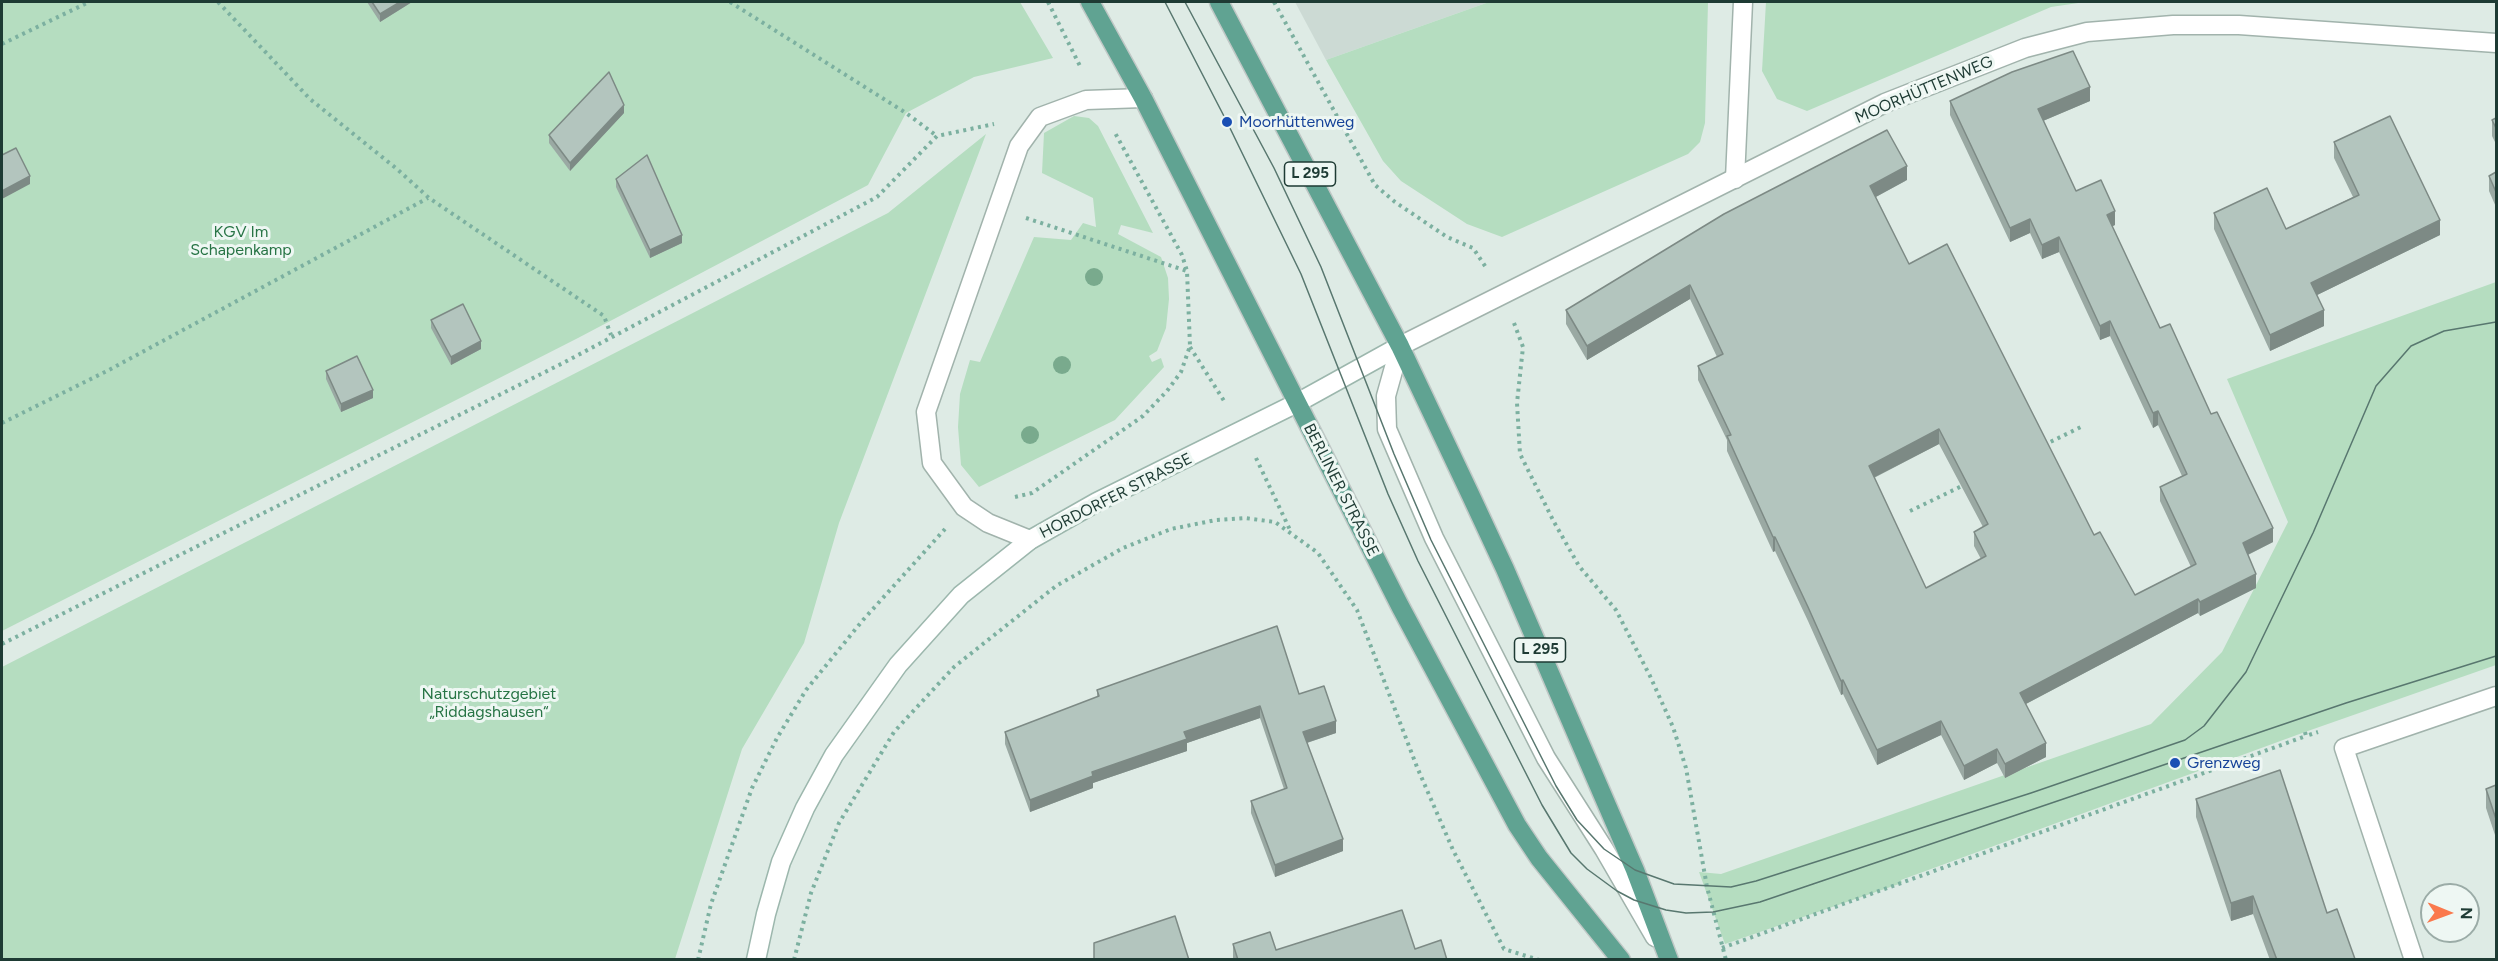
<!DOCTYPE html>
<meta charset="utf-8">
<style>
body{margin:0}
#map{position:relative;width:2498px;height:961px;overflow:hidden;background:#deebe5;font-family:Figtree,sans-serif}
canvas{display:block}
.frame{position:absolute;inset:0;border:3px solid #1e3b34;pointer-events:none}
.north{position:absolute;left:2420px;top:883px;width:60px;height:60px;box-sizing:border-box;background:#eef7f3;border:2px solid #9baca7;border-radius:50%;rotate:91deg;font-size:16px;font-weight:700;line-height:24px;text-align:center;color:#1e3b34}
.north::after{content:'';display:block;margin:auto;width:21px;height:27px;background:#fa794d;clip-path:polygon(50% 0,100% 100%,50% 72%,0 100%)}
</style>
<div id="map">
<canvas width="2498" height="961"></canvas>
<div class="frame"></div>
<div class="north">N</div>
</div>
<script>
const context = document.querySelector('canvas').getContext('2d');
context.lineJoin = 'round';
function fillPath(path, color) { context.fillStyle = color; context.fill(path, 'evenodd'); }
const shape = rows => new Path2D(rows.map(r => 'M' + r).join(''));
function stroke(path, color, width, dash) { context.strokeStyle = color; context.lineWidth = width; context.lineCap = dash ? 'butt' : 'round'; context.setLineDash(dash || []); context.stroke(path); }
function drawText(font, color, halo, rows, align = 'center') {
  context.font = font + ' Figtree,sans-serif'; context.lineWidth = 6; context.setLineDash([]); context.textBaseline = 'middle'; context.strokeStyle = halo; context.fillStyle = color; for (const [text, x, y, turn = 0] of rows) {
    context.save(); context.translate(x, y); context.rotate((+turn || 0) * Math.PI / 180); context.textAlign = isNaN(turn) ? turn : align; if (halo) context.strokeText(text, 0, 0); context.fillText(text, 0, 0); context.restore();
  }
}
const built = shape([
 [1295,2,1489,2,1326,60]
]);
const green = shape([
 [2,2,1020,2,1053,58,974,77,906,113,868,185,578,338,2,631],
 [1489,2,1708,2,1705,123,1700,142,1688,154,1502,237,1467,224,1401,181,1383,161,1326,60],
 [1766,2,2085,2,2051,7,1807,111,1777,99,1762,71],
 [1074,116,1089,118,1098,126,1153,233,1121,225,1118,234,1161,257,1168,278,1169,299,1166,328,1157,351,1149,356,1152,362,1161,358,1164,367,1115,420,979,487,961,465,958,427,960,394,970,360,980,362,1034,237,1071,240,1083,223,1096,227,1093,198,1042,173,1044,133],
 [986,134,839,523,804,643,742,749,675,959,2,959,2,667,888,213],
 [2496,282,2496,665,2305,732,1901,880,1902,883,1725,944,1699,872,1721,874,2151,724,2222,652,2288,522,2227,379]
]);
const path = shape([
 [218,2,310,99,397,169,429,198,604,316,611,335],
 [730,2,906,113,937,136],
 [1048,2,1081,68],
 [1274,2,1375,185,1395,202,1447,237,1473,248,1487,269],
 [2,44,89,2],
 [1026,218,1187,271],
 [1514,323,1523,347,1517,403,1520,454,1554,522,1579,566,1616,610,1650,676,1673,727,1686,768,1707,887,1726,960],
 [1190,347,1226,404],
 [2,423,107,371,428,198],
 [2044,445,2083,426],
 [1256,458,1291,532],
 [1015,497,1032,493,1143,416,1167,391,1181,372,1190,346,1187,271,1182,255,1114,131],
 [1910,511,1964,485],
 [2,644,563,363,877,197,937,136,994,124],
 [2305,732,2306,736,2318,732],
 [1722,948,2306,736],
 [698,960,711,904,752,788,777,738,806,690,863,620,945,529],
 [794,960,811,893,839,823,894,732,954,667,1056,586,1123,548,1171,529,1216,520,1245,518,1275,522,1318,553,1357,610,1417,767,1453,850,1504,949,1539,960]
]);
const lane = shape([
 [1735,179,1743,2],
 [1400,346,1386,396,1387,429,1434,538,1546,758,1604,849,1655,937],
 [1030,540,988,523,964,507,932,463,926,412,1019,146,1040,117,1086,100,1143,98]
]);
const street = shape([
 [1400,346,1885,103,2025,48,2087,32,2173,25,2239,25,2496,43],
 [2414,960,2344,748,2496,696]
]);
const secondary = shape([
 [756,960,766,914,781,862,805,808,834,755,898,665,961,595,1030,540,1097,502,1297,403,1400,346]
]);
const primary = shape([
 [1090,2,1143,98,1400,606,1517,825,1539,858,1621,960],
 [1219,2,1400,346,1471,496,1505,569,1635,870,1669,960]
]);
const tram = shape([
 [1165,2,1227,122,1301,274,1388,494,1418,561,1542,805,1571,853,1587,869,1617,891,1634,900,1666,910,1686,913,1713,912,1760,902,2346,703,2496,656],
 [1185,2,1274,168,1321,267,1394,454,1431,540,1556,786,1577,820,1604,849,1635,870,1674,884,1731,887,1756,881,2031,793,2185,740,2204,726,2246,672,2313,533,2376,386,2411,346,2444,331,2496,322]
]);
const trees = [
 [1094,277],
 [1062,365],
 [1030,435]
];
const wall = shape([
 [367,2,412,2,380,22],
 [1950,101,2090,101,2043,121,2076,191,2115,225,2112,226,2160,328,2211,414,2273,542,2248,555,2256,588,2200,616,2198,613,2026,704,2046,757,2005,778,1997,763,1964,780,1941,735,1877,765,1843,694,1841,695,1808,621,1775,551,1773,552,1727,451,1727,440,1698,380,1698,366,1717,357,1690,299,1587,360,1566,324,1566,310,1907,180,1876,197,1909,264,2135,595,2191,567,2160,501,2160,487,2182,476,2158,425,2153,428,2110,336,2100,340,2059,252,2042,259,2030,233,2010,242,1950,115],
 [1939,444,1983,527,1974,532,1974,546,1981,559,1926,588,1874,478],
 [624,113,570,171,549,143,549,135],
 [2496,118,2496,144,2492,136,2492,120],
 [2334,142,2440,235,2317,295,2324,326,2270,351,2214,229,2214,213,2286,229,2353,197,2334,158],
 [2496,172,2496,207,2489,191,2489,176],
 [616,179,682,243,650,258,616,187],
 [431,320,481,349,451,365,431,328],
 [326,371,373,398,341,412,326,379],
 [1097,690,1299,694,1336,733,1307,743,1343,851,1275,877,1251,813,1251,801,1284,789,1260,718,1187,743,1187,751,1093,783,1093,788,1030,812,1005,744,1005,732,1097,697],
 [2496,785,2496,838,2486,808,2486,789],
 [2196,799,2327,913,2355,960,2270,960,2253,914,2231,921,2196,817],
 [1233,944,1276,950,1415,949,1447,960,1233,960]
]);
const shadedWall = shape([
 [400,2,412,2,380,22,380,14],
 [2090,87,2090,101,2038,123,2038,109],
 [624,105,624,113,570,171,570,163],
 [1907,166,1907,180,1870,200,1870,186],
 [30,176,30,184,2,199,2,191],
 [2115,211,2115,225,2107,229,2107,215],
 [2030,219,2030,233,2010,242,2010,228],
 [2440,220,2440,235,2311,298,2311,283],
 [682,235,682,243,650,258,650,250],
 [2059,237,2059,252,2042,259,2042,245],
 [1690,285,1690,299,1587,360,1587,346],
 [2324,310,2324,326,2270,351,2270,335],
 [2110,321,2110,336,2100,340,2100,326],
 [481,341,481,349,451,365,451,357],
 [373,390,373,398,341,412,341,404],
 [2158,411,2158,425,2153,428,2153,413],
 [1939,429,1939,444,1869,480,1869,466],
 [2273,528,2273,542,2243,557,2243,543],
 [1773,537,1775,537,1775,551,1773,552],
 [2256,574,2256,588,2200,616,2200,602],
 [2198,599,2198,613,2020,707,2020,693],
 [1843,680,1843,694,1841,695,1841,681],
 [1260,706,1260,718,1187,743,1187,751,1093,783,1093,788,1030,812,1030,800,1092,772,1184,732],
 [1336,721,1336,733,1303,744,1303,732],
 [1941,721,1941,735,1877,765,1877,750],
 [2046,743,2046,757,2005,778,2005,764],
 [1997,749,1997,763,1964,780,1964,766],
 [1343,839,1343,851,1275,877,1275,865],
 [2253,896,2253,914,2231,921,2231,903]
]);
const building = shape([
 [372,2,400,2,380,14,372,2],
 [2073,51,2090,87,2038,109,2076,191,2101,180,2115,211,2107,215,2160,328,2170,324,2211,414,2217,412,2273,528,2243,543,2256,574,2200,602,2198,599,2020,693,2046,743,2005,764,1997,749,1964,766,1941,721,1877,750,1843,680,1841,681,1808,607,1775,537,1773,537,1727,436,1731,435,1698,366,1723,354,1690,285,1587,346,1566,310,1724,214,1887,130,1907,166,1870,186,1909,264,1947,244,2094,535,2100,532,2135,595,2196,564,2160,487,2187,474,2158,411,2153,413,2110,321,2100,326,2059,237,2042,245,2030,219,2010,228,1950,101,2012,72,2073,51],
 [1939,429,1988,524,1974,532,1986,556,1926,588,1869,466,1939,429],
 [609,72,624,105,570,163,549,135,609,72],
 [2390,116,2440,220,2311,283,2324,310,2270,335,2214,213,2267,188,2286,229,2359,195,2334,142,2390,116],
 [2496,118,2496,128,2492,120,2496,118],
 [16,148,30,176,2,191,2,155,16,148],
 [647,155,682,235,650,250,616,179,647,155],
 [2496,172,2496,192,2489,176,2496,172],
 [463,304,481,341,451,357,431,320,463,304],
 [357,356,373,390,341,404,326,371,357,356],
 [1277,626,1299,694,1324,686,1336,721,1303,732,1343,839,1275,865,1251,801,1287,788,1260,706,1184,732,1187,739,1092,772,1093,776,1030,800,1005,732,1099,696,1097,690,1277,626],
 [2280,770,2327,913,2337,909,2355,959,2277,960,2253,896,2231,903,2196,799,2280,770],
 [2496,785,2496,819,2486,789,2496,785],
 [1402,910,1415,949,1441,940,1447,960,1238,960,1233,944,1270,932,1276,950,1402,910],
 [1175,916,1189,960,1094,960,1094,943,1175,916]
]);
const markers = [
 [1227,122,6,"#1a4fb4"],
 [2175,763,6,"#1a4fb4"]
];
const shields = [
 [1310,174,51],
 [1540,650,51]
];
const shieldNames = [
 ["L 295",1310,174],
 ["L 295",1540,650]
];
const streetNames = [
 ["MOORHÜTTENWEG",1924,90,-23],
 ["BERLINER STRASSE",1341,490,63],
 ["HORDORFER STRASSE",1116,496,-27]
];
const transitNames = [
 ["Moorhüttenweg",1239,122],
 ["Grenzweg",2187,763]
];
const parkNames = [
 ["KGV Im",241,232],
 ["Schapenkamp",241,250],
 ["Naturschutzgebiet",489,694],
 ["„Riddagshausen“",489,712]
];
fillPath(built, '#ccdad4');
fillPath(green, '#b5ddc0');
stroke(lane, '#a1b3ac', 21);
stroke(street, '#a1b3ac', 21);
stroke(secondary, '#9cb7ad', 21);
stroke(primary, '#c0c8c6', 21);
stroke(path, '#7cb0a0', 4, [3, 4.5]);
stroke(lane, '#fff', 18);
stroke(street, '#fff', 18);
stroke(secondary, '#fff', 18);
stroke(primary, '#60a392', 18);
stroke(tram, '#58776f', 1.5);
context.fillStyle = '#79aa8d';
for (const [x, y] of trees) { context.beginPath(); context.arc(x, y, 9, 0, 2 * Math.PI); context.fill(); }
fillPath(wall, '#9aa9a3');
fillPath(shadedWall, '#7d8a85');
fillPath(building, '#b3c5be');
stroke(building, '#7d8a85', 1.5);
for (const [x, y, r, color] of markers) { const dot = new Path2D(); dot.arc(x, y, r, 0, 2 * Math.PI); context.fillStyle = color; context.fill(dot); stroke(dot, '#eef7f3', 2); }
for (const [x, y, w] of shields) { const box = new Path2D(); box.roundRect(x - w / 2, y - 12, w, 24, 4.5); context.fillStyle = '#eef7f3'; context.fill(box); stroke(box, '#1e3b34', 1.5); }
drawText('bold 15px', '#1e3b34', null, shieldNames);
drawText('16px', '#1e3b34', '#eef7f3', streetNames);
drawText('16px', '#164399', '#eef7f3', transitNames, 'left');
drawText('16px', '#277445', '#eef7f3', parkNames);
</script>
